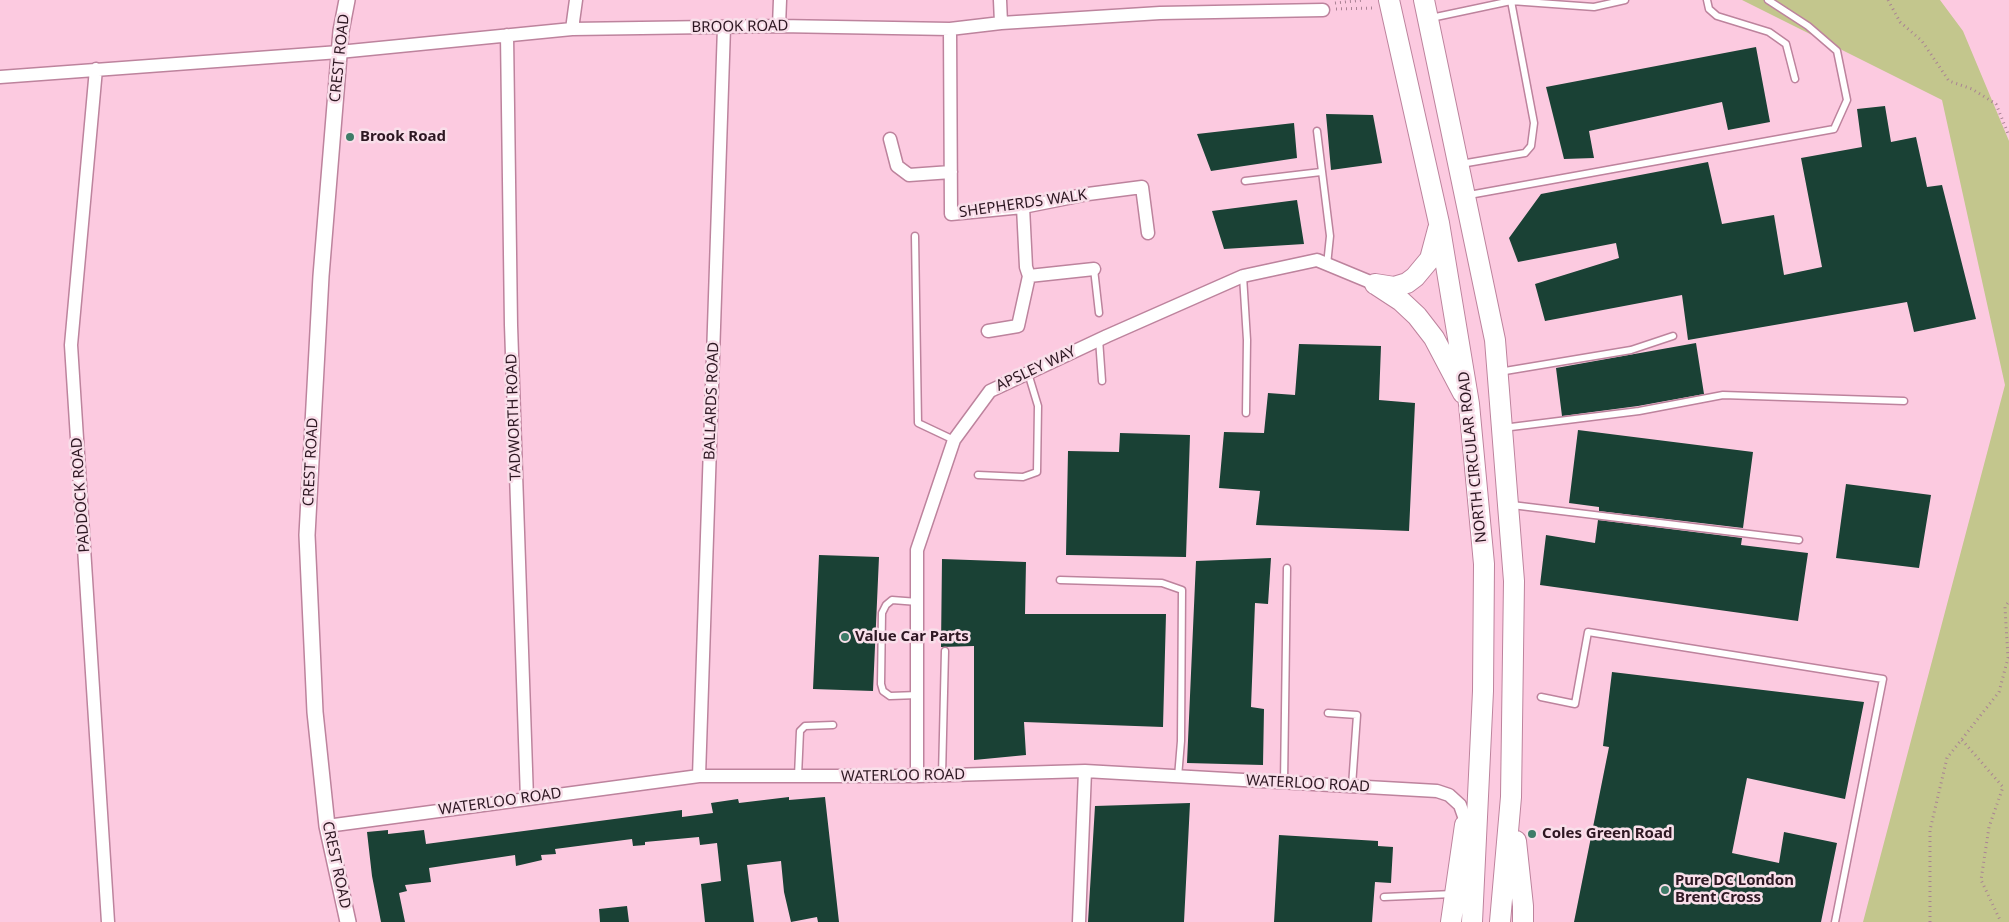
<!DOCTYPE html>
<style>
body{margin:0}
canvas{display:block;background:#fccae0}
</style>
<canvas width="2009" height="922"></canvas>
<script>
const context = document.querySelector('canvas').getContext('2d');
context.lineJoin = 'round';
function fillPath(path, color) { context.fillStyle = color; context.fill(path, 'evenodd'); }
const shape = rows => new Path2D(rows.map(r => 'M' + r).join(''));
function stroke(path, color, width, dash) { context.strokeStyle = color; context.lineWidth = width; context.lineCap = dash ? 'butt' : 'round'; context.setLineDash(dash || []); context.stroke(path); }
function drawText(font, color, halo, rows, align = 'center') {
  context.font = font + ' "Noto Sans",sans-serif'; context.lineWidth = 5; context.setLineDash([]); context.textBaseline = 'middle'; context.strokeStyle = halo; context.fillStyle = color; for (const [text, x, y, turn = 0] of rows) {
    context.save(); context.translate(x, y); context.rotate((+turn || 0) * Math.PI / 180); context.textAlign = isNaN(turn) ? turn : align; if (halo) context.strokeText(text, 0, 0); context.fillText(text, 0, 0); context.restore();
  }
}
const green = shape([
 [1742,0,1940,0,1963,31,2009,141,2009,922,1863,922,2005,385,1942,100]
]);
const building = shape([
 [1756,47,1770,122,1728,130,1722,102,1589,131,1594,158,1564,159,1546,87],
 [1885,106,1891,142,1916,137,1927,187,1942,185,1976,319,1914,332,1907,302,1688,340,1682,295,1545,321,1535,284,1619,258,1616,243,1518,262,1509,238,1541,194,1708,162,1722,224,1774,215,1784,275,1822,267,1801,158,1862,147,1857,109],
 [1326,114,1373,115,1382,163,1331,170],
 [1294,123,1297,158,1211,171,1197,134],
 [1297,200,1304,244,1224,249,1212,211],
 [1696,343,1704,394,1638,406,1562,416,1556,368],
 [1299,344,1381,346,1379,400,1415,403,1409,531,1256,525,1260,491,1219,488,1224,432,1264,433,1268,393,1295,395],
 [1578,430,1753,452,1743,528,1599,511,1599,507,1569,503],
 [1120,433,1190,435,1186,557,1066,555,1068,451,1119,452],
 [1846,484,1931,495,1919,568,1836,558],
 [1598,520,1742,538,1741,545,1808,553,1798,621,1540,585,1546,535,1595,543],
 [819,555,879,557,873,691,813,689],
 [1271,558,1268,604,1255,603,1251,707,1264,709,1263,765,1187,763,1196,561],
 [942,559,1026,562,1025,614,1166,614,1163,727,1024,722,1026,755,974,760,974,646,941,647],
 [1612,672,1864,702,1845,799,1747,778,1732,853,1779,863,1784,832,1837,843,1821,922,1574,922,1609,747,1603,746],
 [789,797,789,800,825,797,839,922,818,922,817,917,791,922,784,892,781,861,747,865,754,922,705,922,701,884,721,881,720,870,717,843,700,845,699,837,645,842,645,845,633,846,632,839,555,849,556,854,541,855,542,860,516,866,515,855,429,868,431,882,405,885,407,891,399,893,405,922,381,922,372,876,367,832,388,830,388,834,424,830,426,844,682,810,682,817,713,813,711,803,738,799,739,803],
 [1190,803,1184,922,1088,922,1095,806],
 [1279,835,1378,841,1378,846,1393,847,1391,883,1375,882,1372,922,1274,922],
 [627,906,629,922,600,922,599,909]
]);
const path = shape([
 [1888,0,1900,22,1922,41,1949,81,1972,89,1996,104,2009,136],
 [1335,3,1364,0],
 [1336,9,1375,8],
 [1962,740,2003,787,1989,827,1981,880,2001,922],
 [1930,922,1930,830,1947,758,1999,692,2008,658,2005,607,2009,601]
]);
const service = shape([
 [1707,0,1709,9,1717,16,1769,32,1786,44,1795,79],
 [1431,18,1511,1,1594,7,1625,0],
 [1317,131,1330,236,1327,265],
 [1461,164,1525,153,1531,146,1534,123,1511,1],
 [1245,181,1321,172],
 [1469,195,1834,129,1847,100,1837,51,1808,26,1768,0],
 [915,236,918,423,954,440],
 [1094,269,1099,313],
 [1243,276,1247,340,1246,413],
 [1099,339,1102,381],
 [1499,372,1631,350,1673,336],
 [1503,428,1639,411,1723,395,1904,401],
 [978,475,1023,477,1037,472,1038,406,1028,373],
 [1512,505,1799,540],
 [1060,580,1162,583,1182,590,1181,741,1178,777],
 [918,602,892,600,886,605,882,613,881,684,883,691,890,696,918,695],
 [1541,697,1575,704,1588,632,1883,679,1835,922],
 [1328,713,1357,715,1352,786],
 [798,776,800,731,805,726,833,725],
 [942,776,945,651],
 [1284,783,1287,568],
 [1384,897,1453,894]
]);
const minor = shape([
 [1000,0,1001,23],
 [779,26,780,0],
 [572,29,576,0],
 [950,29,951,214,1023,207,1088,194,1142,187,1148,233],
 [507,35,511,325,527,799],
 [96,69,71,345,108,922],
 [0,77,339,52,572,29,779,26,950,29,1001,23,1160,13,1323,10],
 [890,139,897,166,909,175,951,172],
 [1023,207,1026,267,1029,276,1094,269],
 [988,331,1018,326,1029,276],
 [699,776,724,27],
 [917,776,917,550,954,440,990,391,1107,336,1243,276,1317,260,1375,284],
 [327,826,699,776,917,776,1085,771,1437,791,1449,795,1460,805,1466,822],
 [1079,922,1085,771]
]);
const tertiary = shape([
 [347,0,341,31,321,276,307,535,315,712,327,826,348,922]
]);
const trunk = shape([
 [1389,0,1439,223,1469,404,1484,564,1483,691,1472,922],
 [1424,0,1495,340,1514,581,1511,797,1500,922],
 [1375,284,1401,301,1417,316,1434,338,1463,393],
 [1375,284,1394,287,1407,283,1415,277,1430,259,1438,229],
 [1516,841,1523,906,1523,922],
 [1451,922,1465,825]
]);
const markers = [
 [350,137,5,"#3e7c68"],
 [845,637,5,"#3e7c68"],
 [1532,834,5,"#3e7c68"],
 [1665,890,5,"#3e7c68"]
];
const streetNames = [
 ["BROOK ROAD",740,27,-1],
 ["CREST ROAD",340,58,-84],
 ["SHEPHERDS WALK",1023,204,-8],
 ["APSLEY WAY",1036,369,-25],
 ["BALLARDS ROAD",712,401,-88],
 ["TADWORTH ROAD",514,417,-92],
 ["NORTH CIRCULAR ROAD",1473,457,-96],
 ["CREST ROAD",311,462,-87],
 ["PADDOCK ROAD",81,495,-94],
 ["WATERLOO ROAD",903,776,-1],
 ["WATERLOO ROAD",1308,784,3],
 ["WATERLOO ROAD",500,802,-8],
 ["CREST ROAD",336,865,78]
];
const poiNames = [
 ["Brook Road",360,137],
 ["Value Car Parts",855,637],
 ["Coles Green Road",1542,834],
 ["Pure DC London",1675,881],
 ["Brent Cross",1675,898]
];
fillPath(green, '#c3c68d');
fillPath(building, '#1a4135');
stroke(service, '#bd839d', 9);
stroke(minor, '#bd839d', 15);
stroke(tertiary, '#bd839d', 18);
stroke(trunk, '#bd839d', 22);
stroke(path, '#a98294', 3, [1, 4]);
stroke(service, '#fff', 6);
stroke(minor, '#fff', 12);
stroke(tertiary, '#fff', 15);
stroke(trunk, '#fff', 20);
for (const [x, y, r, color] of markers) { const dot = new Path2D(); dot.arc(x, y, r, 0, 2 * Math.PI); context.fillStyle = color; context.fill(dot); stroke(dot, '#f9dfea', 2); }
drawText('15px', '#2d1722', '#f9dfea', streetNames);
drawText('bold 15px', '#2d1722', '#f9dfea', poiNames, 'left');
</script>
